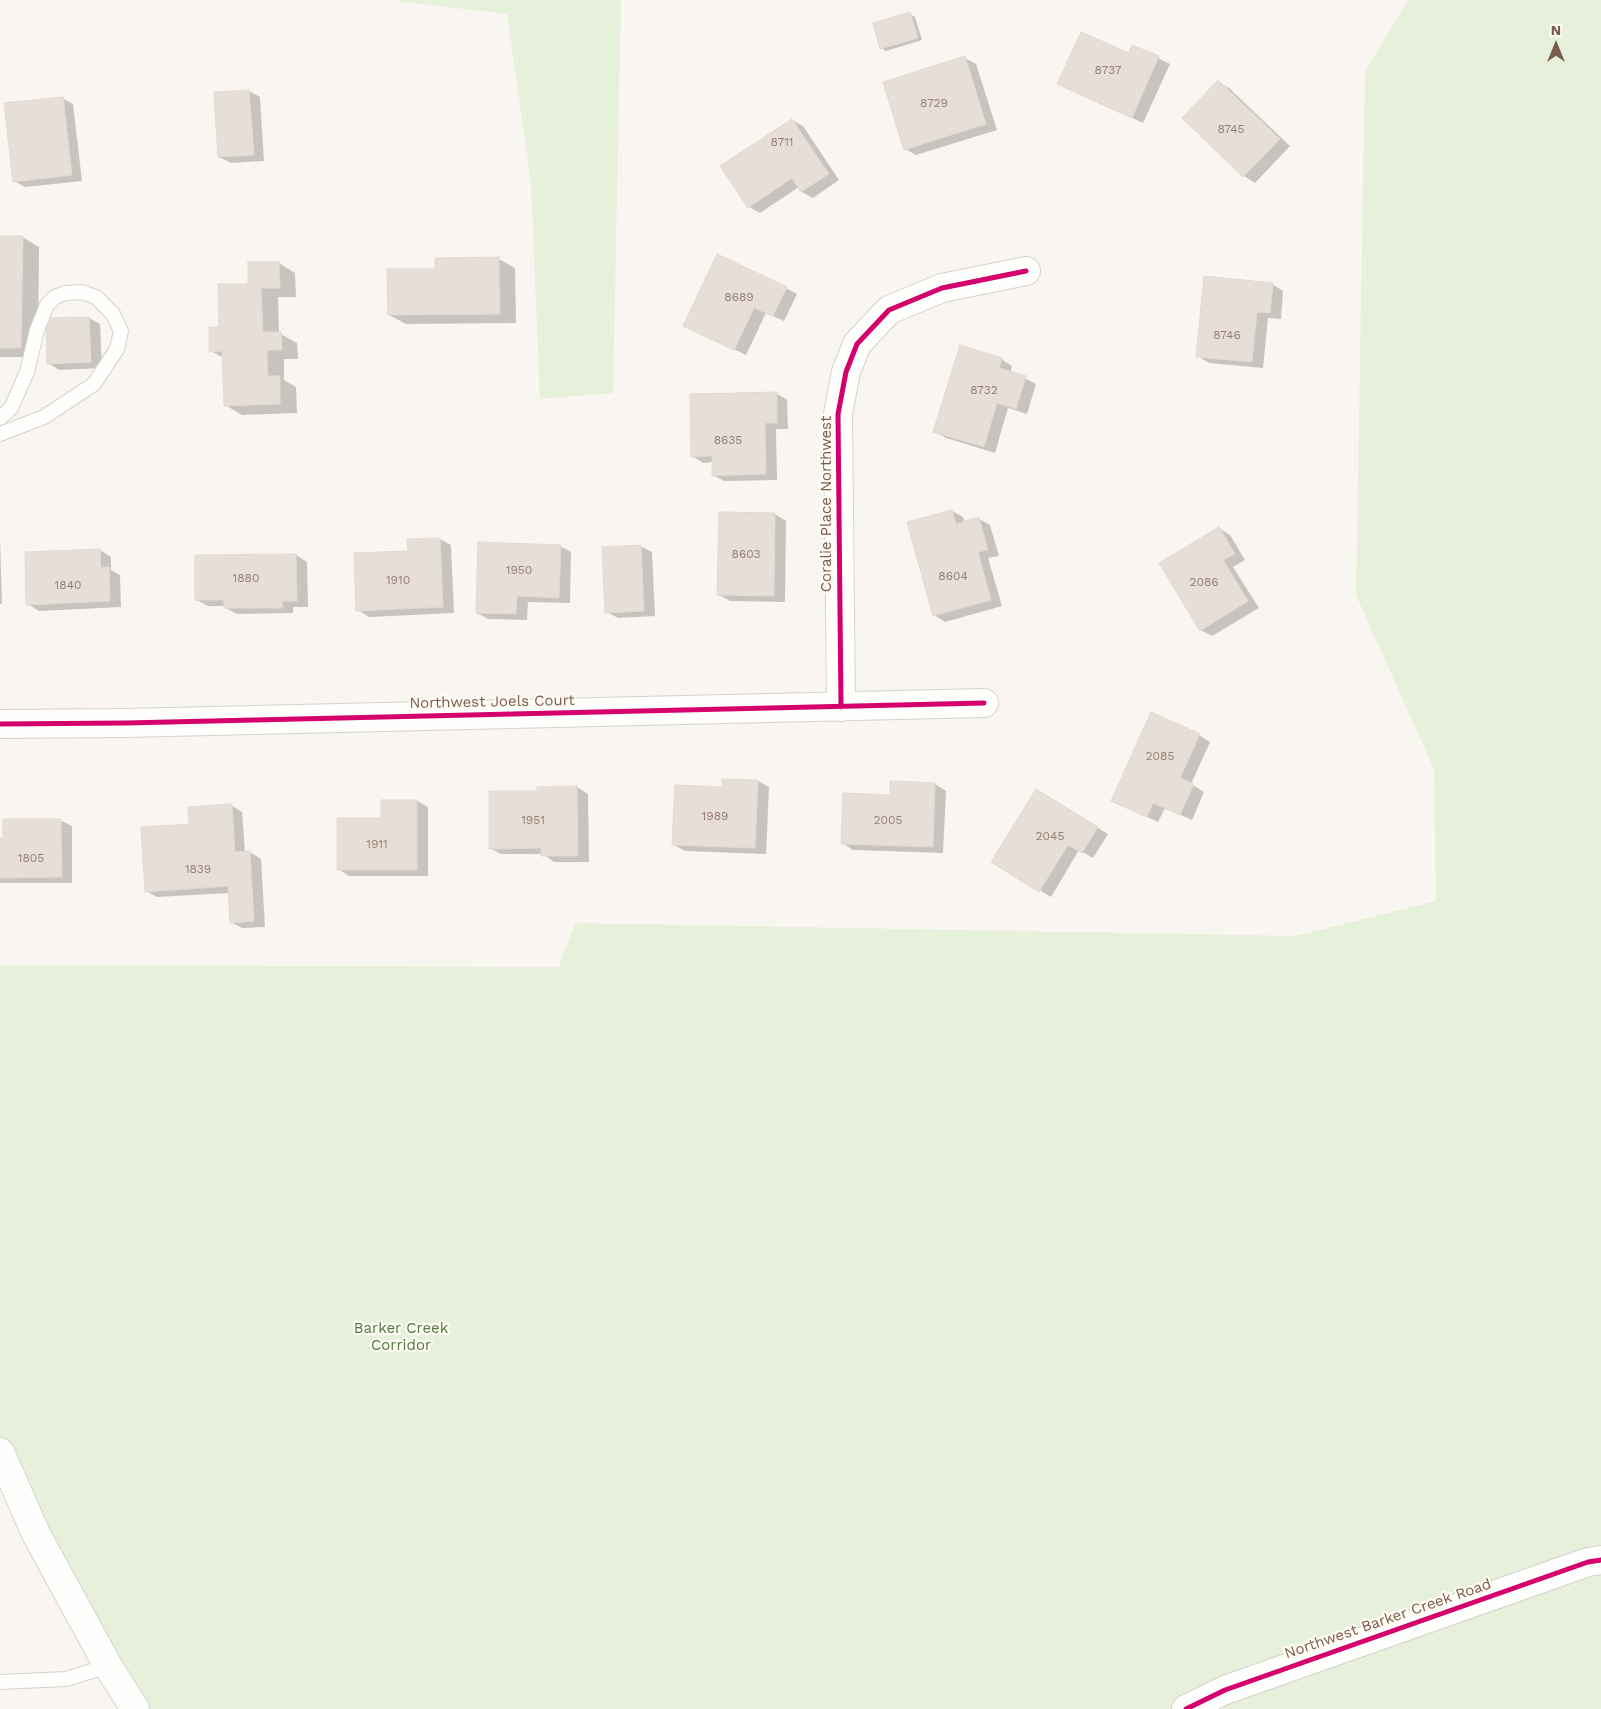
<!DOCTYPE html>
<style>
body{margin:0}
#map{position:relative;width:1601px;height:1709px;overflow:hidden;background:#f9f5f0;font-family:"Work Sans",sans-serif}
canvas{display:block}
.north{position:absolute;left:1531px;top:20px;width:50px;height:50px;-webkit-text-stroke:4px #fffaf3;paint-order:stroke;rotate:0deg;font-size:14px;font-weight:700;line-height:20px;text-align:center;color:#7a5c4d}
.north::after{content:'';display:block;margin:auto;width:18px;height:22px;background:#7a5c4d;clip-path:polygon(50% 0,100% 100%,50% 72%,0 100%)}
</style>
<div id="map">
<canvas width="1601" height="1709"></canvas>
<div class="north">N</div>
</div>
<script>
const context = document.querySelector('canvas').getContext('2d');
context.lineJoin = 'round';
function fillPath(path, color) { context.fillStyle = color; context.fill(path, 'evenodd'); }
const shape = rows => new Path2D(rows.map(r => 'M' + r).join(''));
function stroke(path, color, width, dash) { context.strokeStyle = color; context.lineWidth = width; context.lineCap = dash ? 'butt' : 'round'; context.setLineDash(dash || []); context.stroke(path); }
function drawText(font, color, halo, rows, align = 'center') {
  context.font = font + ' "Work Sans",sans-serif'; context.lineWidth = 4.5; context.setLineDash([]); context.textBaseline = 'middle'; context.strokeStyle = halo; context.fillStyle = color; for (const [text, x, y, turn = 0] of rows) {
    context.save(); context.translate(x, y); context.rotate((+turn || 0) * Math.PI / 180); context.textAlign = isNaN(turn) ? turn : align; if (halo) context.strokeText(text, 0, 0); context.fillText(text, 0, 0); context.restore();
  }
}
const green = shape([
 [396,0,621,0,613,393,540,399,531,183,507,14,403,2],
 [1408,0,1601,0,1601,1709,135,1709,0,1452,0,965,559,967,575,923,1296,936,1436,901,1434,769,1356,595,1365,71]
]);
const shadow = shape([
 [910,14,915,17,922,40,886,51,881,48],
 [1133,46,1170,64,1143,123,1059,84,1129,55],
 [965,58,976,64,997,130,916,155,905,149],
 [1218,82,1229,88,1290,146,1255,183,1244,176,1183,118],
 [249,91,260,97,264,161,231,163,219,157],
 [62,98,73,104,82,181,25,187,14,181],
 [792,120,803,126,839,180,813,198,802,192,799,187,760,213,749,207],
 [0,237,22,237,39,247,38,357,0,357],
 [499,259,515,268,516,323,406,324,389,315,436,270],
 [279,263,295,273,296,297,278,297,279,333,297,343,298,359,284,359,284,380,296,387,297,413,242,415,225,405,224,358,211,351,221,328,250,285],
 [1272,284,1283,291,1281,319,1268,318,1263,368,1209,363,1198,356],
 [786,288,797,294,784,321,766,313,746,355,696,331],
 [89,318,100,324,102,368,59,370,48,363,47,319],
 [1001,359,1012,366,1010,373,1025,378,1036,384,1027,414,1008,408,995,453,946,438,935,432],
 [776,393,787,400,788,429,776,429,777,480,724,481,713,475,713,462,703,463,692,456],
 [952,511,963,517,965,523,979,519,990,525,999,556,988,558,1002,606,945,622,934,615],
 [720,513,775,514,786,521,785,602,730,601,719,595],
 [1219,528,1230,535,1245,560,1233,567,1259,608,1212,636,1201,630],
 [0,538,2,604,0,604],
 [440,539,451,545,454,613,369,617,358,610,409,552],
 [560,546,571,552,570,603,528,602,527,620,488,619,477,613],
 [640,546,652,552,655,616,618,618,607,612],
 [100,550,111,557,111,570,120,575,121,607,39,611,28,604],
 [296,555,307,562,308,607,293,607,293,613,237,614,226,608,225,606,208,606,197,600],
 [1199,735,1210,742,1191,784,1204,792,1192,820,1165,808,1158,822,1112,801],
 [758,781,769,787,766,854,685,851,674,845,723,788],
 [935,784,946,791,943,853,853,850,842,843,891,796],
 [577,787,588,794,589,862,554,862,543,854,501,854,490,848,539,792,539,788],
 [1047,797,1108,834,1093,858,1079,850,1051,897,993,862],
 [417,801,428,807,428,876,349,876,338,869,382,819],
 [231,805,242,812,245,853,250,852,261,859,265,927,242,928,231,922,229,893,157,897,146,891,191,826],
 [60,820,72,826,72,883,0,883,0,840]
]);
const building = shape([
 [910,12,918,38,880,49,873,23,910,12],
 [1081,32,1129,53,1132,45,1159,56,1132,118,1057,84,1081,32],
 [965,56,986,124,904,150,883,82,965,56],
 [1218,80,1280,139,1243,177,1182,118,1218,80],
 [249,90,254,155,218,157,214,92,249,90],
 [63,97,72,175,13,182,4,103,63,97],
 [792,119,829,174,801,192,792,178,748,208,720,166,792,119],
 [0,236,23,236,21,348,0,348,0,236],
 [717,254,787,287,773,316,754,308,734,350,683,326,717,254],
 [499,257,500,314,388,315,387,269,435,269,435,258,499,257],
 [248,262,279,262,280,288,261,288,263,332,281,332,282,350,267,350,268,376,280,376,280,404,224,406,222,351,209,352,209,327,219,327,218,284,248,284,248,262],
 [1204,276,1273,283,1270,313,1257,312,1252,362,1196,357,1204,276],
 [89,317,91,362,47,364,46,318,89,317],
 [960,345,1002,358,999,368,1026,376,1016,409,997,403,984,447,933,432,960,345],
 [777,392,777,423,765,423,766,474,712,476,712,456,691,457,690,394,777,392],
 [952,510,956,524,979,517,988,550,978,552,991,600,933,616,907,522,952,510],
 [719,512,775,513,774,596,717,595,719,512],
 [1219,527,1235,554,1223,560,1248,601,1200,631,1159,563,1219,527],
 [440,538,443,607,356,611,354,553,408,551,407,539,440,538],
 [478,542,561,545,559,598,517,596,516,614,476,613,478,542],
 [641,545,644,611,605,613,602,547,641,545],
 [100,549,101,568,109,567,110,601,26,605,25,552,100,549],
 [296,554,297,601,282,601,283,608,224,608,224,600,195,600,195,555,296,554],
 [1151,712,1200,734,1180,778,1194,784,1180,815,1153,803,1147,817,1111,801,1151,712],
 [722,779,758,780,755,848,672,845,675,785,722,787,722,779],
 [890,781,935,783,933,847,841,844,843,793,890,795,890,781],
 [577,786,578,856,541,856,541,848,489,849,489,791,537,791,537,787,577,786],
 [1036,789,1098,827,1082,853,1068,845,1039,892,991,862,1036,789],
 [381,800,417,800,417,870,337,870,337,818,381,818,381,800],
 [232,804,235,852,250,851,254,921,230,923,228,886,145,892,141,827,189,824,188,807,232,804],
 [3,819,61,819,62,877,0,878,0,838,3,838,3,819]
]);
const lane = shape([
 [0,418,11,408,27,372,37,330,47,305,55,297,65,293,82,292,96,297,113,314,121,331,117,349,94,384,44,417,0,434],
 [0,1682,66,1679,108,1666]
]);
const street = shape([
 [841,707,838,414,846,372,857,344,889,310,942,288,1026,271],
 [0,724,126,723,984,703],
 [1186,1709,1225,1690,1588,1562,1601,1560]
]);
const secondary = shape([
 [0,1452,36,1534,108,1666,135,1709]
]);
const cycleway = shape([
 [841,707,838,414,846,372,857,344,889,310,942,288,1026,271],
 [0,724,126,723,984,703],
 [1186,1709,1225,1690,1588,1562,1601,1560]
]);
const numberNames = [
 ["8737",1108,70],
 ["8729",934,103],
 ["8745",1231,129],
 ["8711",782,142],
 ["8689",739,297],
 ["8746",1227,335],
 ["8732",984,390],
 ["8635",728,440],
 ["8603",746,554],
 ["1950",519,570],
 ["8604",953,576],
 ["1880",246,578],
 ["1910",398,580],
 ["2086",1204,582],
 ["1840",68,585],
 ["2085",1160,756],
 ["1989",715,816],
 ["1951",533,820],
 ["2005",888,820],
 ["2045",1050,836],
 ["1911",377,844],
 ["1805",31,858],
 ["1839",198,869]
];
const streetNames = [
 ["Coralie Place Northwest",827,504,-90],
 ["Northwest Joels Court",492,702,-1],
 ["Northwest Barker Creek Road",1388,1619,-19]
];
const parkNames = [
 ["Barker Creek",401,1329],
 ["Corridor",401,1346]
];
fillPath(green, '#e7f0db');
fillPath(shadow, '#0003');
fillPath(building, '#e6ded7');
stroke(building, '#e2d8d2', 1);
stroke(lane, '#d7d1cb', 16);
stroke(street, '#d7d1cb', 30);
stroke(secondary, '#d9d2cb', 30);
stroke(lane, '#fefefd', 14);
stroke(street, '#fefefd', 28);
stroke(secondary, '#fefefd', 28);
stroke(cycleway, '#d6006c', 5);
drawText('12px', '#977e72', null, numberNames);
drawText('15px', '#7a5c4d', '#fffaf3', streetNames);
drawText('15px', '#537a41', '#fffaf3', parkNames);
</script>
